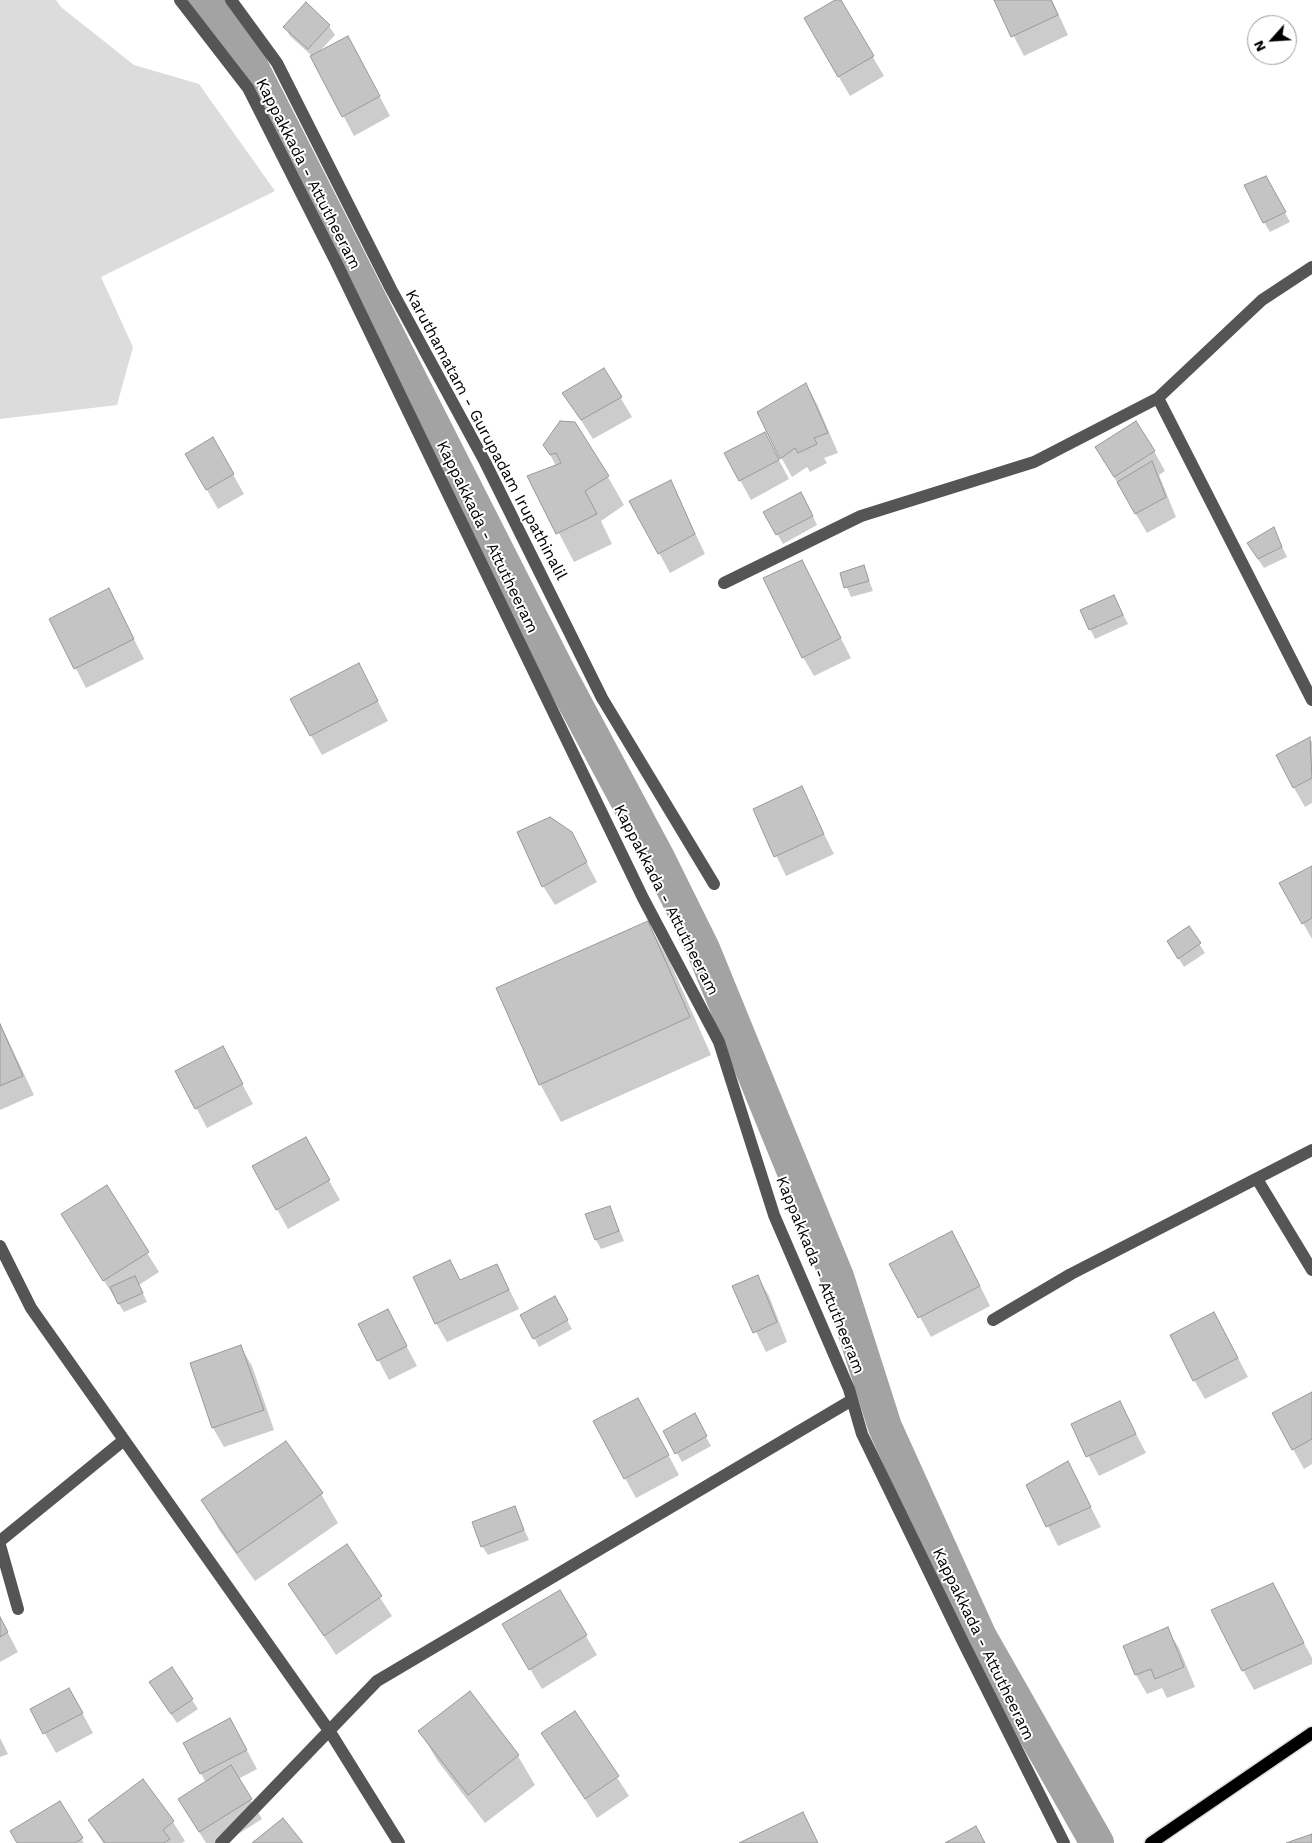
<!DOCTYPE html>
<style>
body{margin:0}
#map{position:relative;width:1312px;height:1843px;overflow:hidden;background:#fff;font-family:"Work Sans",sans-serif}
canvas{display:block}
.north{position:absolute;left:1247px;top:15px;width:50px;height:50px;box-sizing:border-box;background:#fff;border:1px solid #999;border-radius:50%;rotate:244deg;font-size:14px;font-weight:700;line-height:20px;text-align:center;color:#000}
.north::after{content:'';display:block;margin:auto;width:18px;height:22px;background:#000;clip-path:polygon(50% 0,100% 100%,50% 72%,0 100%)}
</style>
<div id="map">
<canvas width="1312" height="1843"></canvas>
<div class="north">N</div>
</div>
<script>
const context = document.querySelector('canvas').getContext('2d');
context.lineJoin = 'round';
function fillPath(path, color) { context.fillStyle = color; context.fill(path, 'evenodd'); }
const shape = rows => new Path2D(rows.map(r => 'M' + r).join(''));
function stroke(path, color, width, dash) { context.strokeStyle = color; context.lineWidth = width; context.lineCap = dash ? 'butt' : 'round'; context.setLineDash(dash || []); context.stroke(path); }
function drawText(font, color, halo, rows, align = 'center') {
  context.font = font + ' "Work Sans",sans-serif'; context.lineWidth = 4; context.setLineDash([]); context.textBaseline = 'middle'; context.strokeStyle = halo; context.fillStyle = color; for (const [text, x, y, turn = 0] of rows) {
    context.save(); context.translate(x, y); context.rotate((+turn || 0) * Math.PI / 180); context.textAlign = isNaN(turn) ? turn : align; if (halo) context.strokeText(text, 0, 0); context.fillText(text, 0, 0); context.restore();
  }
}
const green = shape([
 [0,0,56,0,61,7,134,65,199,84,275,191,101,277,133,347,117,405,0,419]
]);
const shadow = shape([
 [837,0,839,0,884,76,850,96,805,19],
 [995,0,1052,0,1068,35,1024,56],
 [329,26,335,35,318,53,359,57,390,116,354,136,312,56,290,36,285,27],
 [1271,187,1290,222,1270,232,1264,222],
 [604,370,632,417,593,439,564,394],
 [806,384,817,404,838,453,824,458,827,463,810,472,807,467,792,477,781,457],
 [765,434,789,479,751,500,740,480],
 [213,439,244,494,218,509,186,454],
 [545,445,608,477,624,505,601,521,612,544,574,562,529,476,556,466],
 [1154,451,1165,471,1159,475,1176,517,1147,533,1108,467],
 [671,482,705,554,670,573,631,501],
 [806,502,817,525,783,544,765,512],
 [1274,529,1287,557,1264,568,1254,553],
 [802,562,851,658,814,676,803,657],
 [864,567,873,591,851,597,841,574],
 [109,590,144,659,86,688,50,619],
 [1114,596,1128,624,1095,639,1081,611],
 [369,684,388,721,322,755,291,700],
 [1310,739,1312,742,1312,803,1305,807,1294,788],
 [801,788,834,854,786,876,754,809],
 [571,833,597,882,555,905,543,886],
 [1312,868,1312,939,1303,923],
 [647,922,669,960,711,1055,561,1122,540,1084],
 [1189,928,1205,953,1184,967,1174,951],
 [0,1023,34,1095,0,1110],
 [233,1067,253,1104,207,1128,177,1072],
 [305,1138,340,1200,288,1229,253,1166],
 [106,1187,159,1272,139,1285,147,1302,124,1312,74,1234],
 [610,1207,624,1241,601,1249,596,1240],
 [963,1252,990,1306,931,1337,891,1265],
 [450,1262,461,1281,497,1265,519,1309,447,1342,436,1323],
 [758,1277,769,1296,787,1342,766,1352,734,1287],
 [554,1297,572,1329,539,1347,522,1315],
 [360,1325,398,1330,417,1366,389,1380],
 [1225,1333,1248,1377,1205,1399,1194,1380],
 [241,1347,252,1366,274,1430,224,1447,213,1428],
 [1312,1393,1312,1464,1304,1469,1293,1449],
 [1120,1403,1146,1453,1099,1476,1072,1425],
 [694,1415,711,1446,682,1462,665,1432],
 [649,1419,679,1475,636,1498,625,1478],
 [1078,1482,1101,1527,1058,1546,1028,1486],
 [321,1494,338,1523,255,1581,219,1530,203,1501],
 [514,1508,529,1540,488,1555,482,1546],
 [346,1546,392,1616,336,1655,290,1584],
 [1272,1584,1312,1658,1312,1664,1254,1690,1243,1670],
 [560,1591,597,1655,542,1689,504,1625],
 [0,1618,18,1652,0,1662],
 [1167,1629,1179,1648,1195,1687,1167,1698,1162,1688,1147,1694,1136,1675],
 [171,1669,198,1709,177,1723,156,1692],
 [470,1693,518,1756,535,1785,485,1823,437,1760,420,1731],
 [31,1709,80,1709,93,1733,56,1753],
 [575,1712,629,1796,597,1818,543,1734],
 [0,1738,8,1754,0,1757],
 [241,1739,257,1769,238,1779,262,1819,224,1843,206,1843,191,1819,206,1783,185,1743],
 [143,1781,173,1822,185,1841,182,1843,103,1843,89,1820],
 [60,1803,84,1843,19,1843]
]);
const canal = shape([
 [205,0,239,42,561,677,658,858,703,949,837,1277,885,1427,980,1637,1097,1843]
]);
const building = shape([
 [835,0,841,0,874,56,838,77,804,18,835,0],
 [994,0,1051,0,1058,15,1011,37,994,0],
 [306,2,330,25,308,49,283,27,306,2],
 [348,36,380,96,342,117,310,56,348,36],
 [1266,176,1286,212,1263,223,1244,185,1266,176],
 [604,368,622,397,581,420,562,393,604,368],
 [806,383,828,433,814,438,817,444,798,453,795,448,780,459,757,412,806,383],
 [560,421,575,422,609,476,585,491,597,514,556,534,527,476,561,463,556,453,550,455,543,445,560,421],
 [1136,421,1155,451,1114,477,1095,447,1136,421],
 [765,432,779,460,739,481,724,453,765,432],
 [213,437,234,474,206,490,185,454,213,437],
 [1152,461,1166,497,1135,514,1117,482,1152,461],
 [671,480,695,534,658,554,629,501,671,480],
 [801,492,813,516,776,535,763,512,801,492],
 [1274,527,1282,547,1258,559,1247,543,1274,527],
 [802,560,841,638,802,658,763,578,802,560],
 [864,565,869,581,844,588,840,573,864,565],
 [109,588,134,639,74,669,49,619,109,588],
 [1114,595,1123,615,1089,630,1080,610,1114,595],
 [359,663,378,701,310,736,290,699,359,663],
 [1310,737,1312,778,1293,788,1276,755,1310,737],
 [802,786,824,834,774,857,753,809,802,786],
 [550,817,572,832,587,862,542,887,517,832,550,817],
 [1312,866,1312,918,1302,924,1279,883,1312,866],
 [648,921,690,1017,539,1085,496,988,648,921],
 [1189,926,1201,943,1178,959,1167,941,1189,926],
 [0,1024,23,1076,0,1086,0,1024],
 [223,1046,243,1084,195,1109,175,1071,223,1046],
 [306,1137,330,1180,276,1210,252,1166,306,1137],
 [107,1185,149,1252,103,1281,61,1214,107,1185],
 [610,1206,619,1231,595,1240,585,1214,610,1206],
 [952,1231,980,1286,918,1318,889,1264,952,1231],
 [450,1260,460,1280,497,1264,509,1290,435,1324,413,1277,450,1260],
 [758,1275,777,1322,753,1333,732,1286,758,1275],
 [135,1276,143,1293,118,1304,110,1287,135,1276],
 [555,1296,568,1320,533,1339,520,1315,555,1296],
 [388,1309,407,1346,377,1361,358,1324,388,1309],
 [1214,1312,1238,1358,1193,1381,1170,1335,1214,1312],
 [241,1345,264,1410,212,1428,190,1363,241,1345],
 [1312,1392,1312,1439,1292,1450,1272,1413,1312,1392],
 [638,1398,669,1455,624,1479,593,1421,638,1398],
 [1120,1401,1136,1434,1086,1457,1071,1424,1120,1401],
 [695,1413,707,1436,675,1454,663,1431,695,1413],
 [286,1441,323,1493,237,1553,201,1500,286,1441],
 [1068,1461,1091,1507,1046,1527,1026,1485,1068,1461],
 [515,1506,524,1530,481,1547,472,1522,515,1506],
 [347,1544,382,1596,324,1636,288,1584,347,1544],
 [1273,1583,1304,1643,1242,1671,1211,1610,1273,1583],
 [560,1590,587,1635,529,1670,502,1624,560,1590],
 [0,1617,8,1632,0,1637,0,1617],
 [1168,1627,1184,1667,1155,1679,1151,1669,1135,1675,1123,1646,1168,1627],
 [172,1667,193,1699,171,1714,149,1682,172,1667],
 [69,1688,83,1713,43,1734,30,1709,69,1688],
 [470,1691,519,1755,468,1795,418,1731,470,1691],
 [575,1711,619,1776,585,1799,541,1733,575,1711],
 [230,1718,247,1750,200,1774,183,1743,230,1718],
 [231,1765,252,1799,199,1832,178,1799,231,1765],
 [143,1779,174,1821,163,1830,170,1839,164,1843,105,1843,88,1820,143,1779],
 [60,1801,83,1838,75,1843,17,1843,10,1831,60,1801],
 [803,1812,818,1843,739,1843,803,1812],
 [283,1818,303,1843,252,1843,283,1818],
 [976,1826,985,1843,945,1843,976,1826],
 [1312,1834,1312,1843,1286,1843,1312,1834]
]);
const minor = shape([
 [180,0,248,88,336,262,643,898,719,1042,774,1215,849,1389,862,1434,963,1642,1064,1843],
 [231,0,277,63,391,289,485,462,602,698,714,884],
 [1158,398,1312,700],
 [724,583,861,516,1034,462,1158,398,1262,300,1312,267],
 [1257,1179,1312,1270],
 [0,1246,31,1308,330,1732,399,1843],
 [993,1320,1071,1274,1312,1150],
 [0,1541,124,1440],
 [0,1545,18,1609],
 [221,1843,377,1681,852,1400]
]);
const major = shape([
 [1151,1843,1312,1733]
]);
const streetNames = [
 ["Kappakkada - Attutheeram",308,174,63],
 ["Karuthamatam - Gurupadam Irupathinalil",486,435,62],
 ["Kappakkada - Attutheeram",487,537,64],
 ["Kappakkada - Attutheeram",666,900,63],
 ["Kappakkada - Attutheeram",820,1275,68],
 ["Kappakkada - Attutheeram",983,1644,64]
];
fillPath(green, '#dcdcdc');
fillPath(shadow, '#0003');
stroke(canal, '#a3a3a3', 34);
fillPath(building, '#c4c4c4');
stroke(building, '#999', 1);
stroke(major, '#dbdbdb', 15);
stroke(minor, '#555', 12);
stroke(major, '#000', 12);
drawText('16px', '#000', '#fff', streetNames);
</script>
